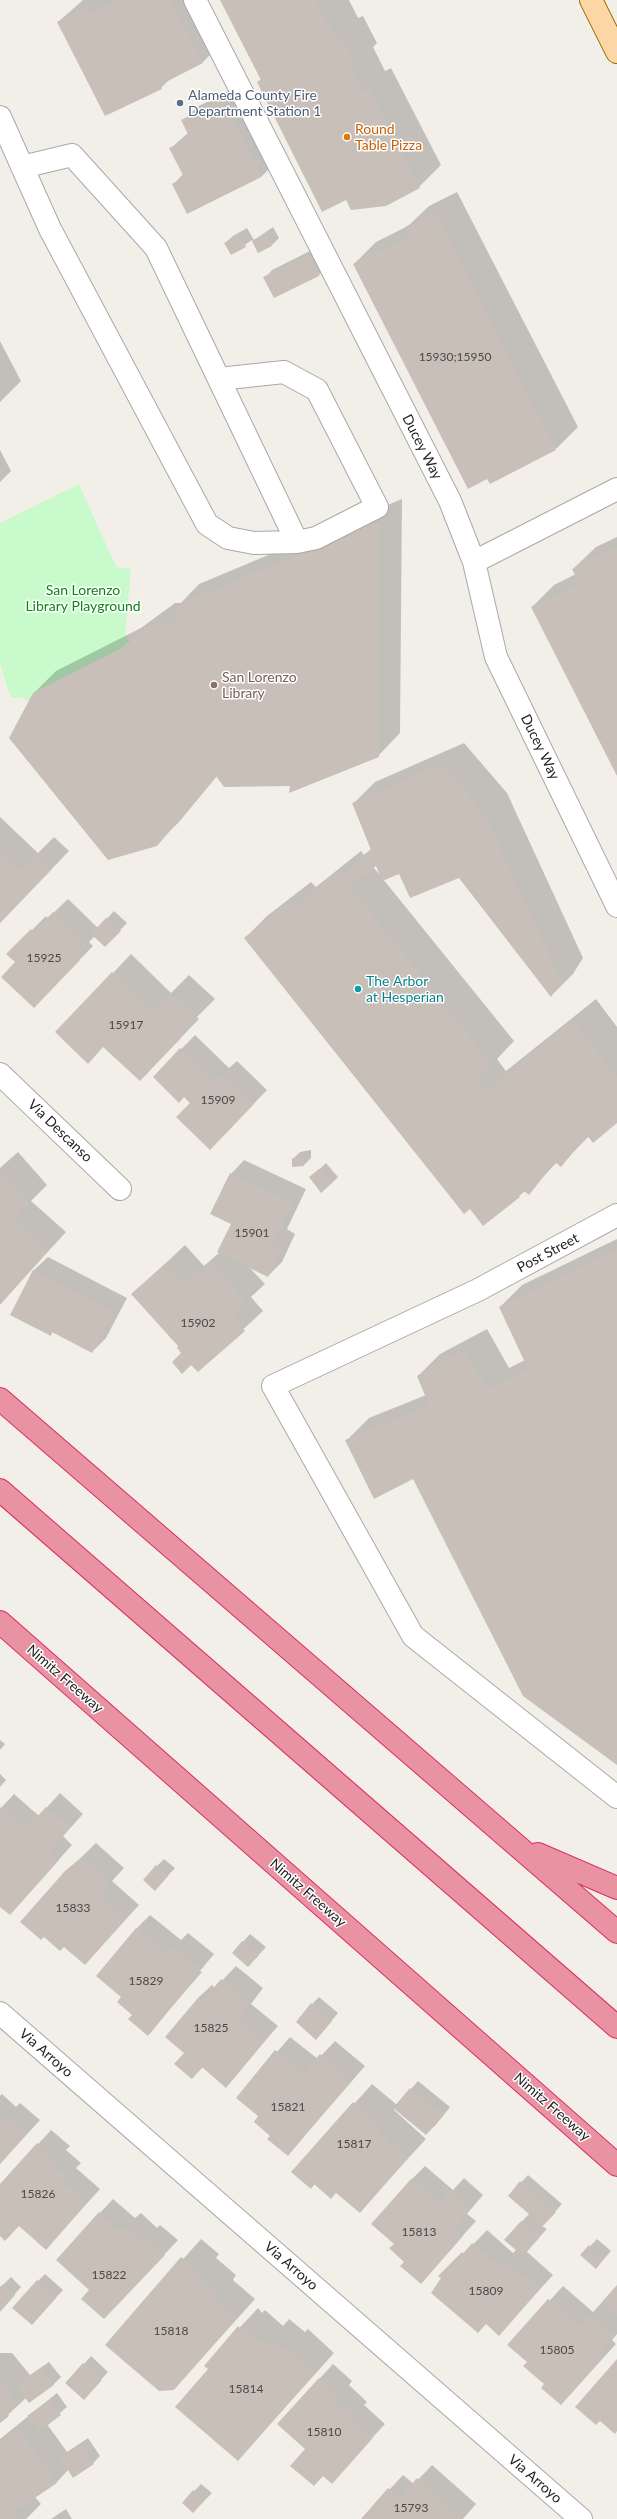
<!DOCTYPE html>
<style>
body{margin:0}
canvas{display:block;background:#f2efe9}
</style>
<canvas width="617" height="2519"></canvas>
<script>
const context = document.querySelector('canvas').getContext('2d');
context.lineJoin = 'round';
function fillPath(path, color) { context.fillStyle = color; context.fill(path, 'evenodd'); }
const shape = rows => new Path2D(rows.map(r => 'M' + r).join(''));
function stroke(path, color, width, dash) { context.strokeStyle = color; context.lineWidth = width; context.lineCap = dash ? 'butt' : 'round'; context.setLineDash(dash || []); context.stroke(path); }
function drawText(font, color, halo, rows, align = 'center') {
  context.font = font + ' Lato,sans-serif'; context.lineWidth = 3; context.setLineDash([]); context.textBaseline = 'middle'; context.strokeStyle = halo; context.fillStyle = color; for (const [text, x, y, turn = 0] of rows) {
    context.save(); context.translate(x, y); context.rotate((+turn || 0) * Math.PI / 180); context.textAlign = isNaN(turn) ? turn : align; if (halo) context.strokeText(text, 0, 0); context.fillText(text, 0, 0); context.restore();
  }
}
const park = shape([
 [79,484,116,567,131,569,125,634,130,641,118,650,33,693,29,701,20,697,11,698,0,664,0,523]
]);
const shadow = shape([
 [83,0,198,0,221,44,202,63,171,78,161,88,58,22],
 [221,0,349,0,358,18,363,16,377,43,373,47,385,71,391,68,441,165,419,187,347,198,258,82,261,79],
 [236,87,275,163,261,177,188,213,174,184,183,174,171,148,188,133,183,121,197,107],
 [457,192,578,427,556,449,354,264,376,242,408,226,429,206],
 [273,227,279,238,272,245,259,251,252,240,232,254,225,243,233,236,247,228,254,240],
 [316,248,326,267,319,275,274,297,265,278,272,270],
 [0,341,21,381,0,402],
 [0,450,11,471,0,482],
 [402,499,400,733,378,756,291,785,217,776,179,822,156,845,34,693,56,671,141,628,175,603,181,603,199,584],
 [617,537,617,774,532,607,554,585,576,574,573,569,596,547],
 [464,743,507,793,583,958,573,974,551,996,459,877,400,872,383,879,514,1041,497,1059,506,1071,596,999,617,1027,617,1122,589,1136,561,1165,557,1162,528,1193,525,1191,519,1196,245,938,267,916,311,882,316,887,361,851,364,855,371,849,353,804,375,782],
 [377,864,381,876,373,867],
 [0,817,38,853,54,837,69,851,0,923],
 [68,899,98,928,114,911,127,923,105,946,95,936,89,942,93,946,47,993,8,954,46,916,48,918],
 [131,954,171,993,189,975,215,999,197,1017,199,1019,158,1061,113,973],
 [195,1035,229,1068,237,1061,267,1090,224,1135,185,1096,154,1077],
 [311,1150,311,1158,304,1165,293,1159,300,1152],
 [18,1152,47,1185,31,1201,66,1232,0,1304,0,1168],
 [244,1160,306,1189,287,1229,295,1234,282,1262,268,1276,249,1267,265,1284,251,1297,263,1311,198,1371,182,1353,180,1346,133,1294,185,1245,204,1266,220,1252,233,1223,231,1174],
 [326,1163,338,1177,331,1184,310,1178],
 [617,1239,617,1764,413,1477,347,1440,369,1418,426,1395,418,1376,440,1354,487,1329,509,1368,525,1360,500,1307,522,1285],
 [48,1257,127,1298,106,1338,92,1352,53,1331,50,1334,34,1270],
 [0,1740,5,1744,0,1750],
 [0,1774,6,1780,0,1787],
 [60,1793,83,1814,63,1836,72,1845,10,1914,0,1905,0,1809,14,1794,39,1816],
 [96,1843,124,1868,112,1881,139,1905,85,1964,66,1872],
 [164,1859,175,1868,162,1882,157,1866],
 [150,1915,181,1940,188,1933,214,1954,200,1971,202,1972,148,2034,122,1996,136,1929],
 [250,1934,266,1947,255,1959,233,1953],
 [236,1966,263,1988,251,2004,278,2026,226,2086,203,2067,192,2078,198,1998,212,1985,215,1988],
 [319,1997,338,2013,323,2031,312,2004],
 [290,2037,318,2059,335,2041,365,2066,288,2155,272,2136,260,2116,237,2098],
 [418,2081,450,2107,434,2127,395,2108,394,2110,426,2139,359,2212,337,2192,315,2184,311,2188,293,2172,372,2084,397,2105],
 [2,2094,16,2107,20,2103,40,2120,0,2164,0,2096],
 [51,2130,70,2146,66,2150,81,2163,76,2168,100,2189,59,2234,19,2225,0,2235,0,2186],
 [425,2166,453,2190,464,2178,483,2195,467,2214,476,2221,421,2282,395,2244,412,2179],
 [528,2175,562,2204,542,2226,547,2229,526,2251,553,2275,499,2334,448,2266,462,2252,464,2254,487,2230,513,2253,517,2249,505,2239,530,2213,509,2196],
 [113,2199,135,2218,141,2213,157,2228,160,2225,178,2240,118,2304,91,2290,100,2213],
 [201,2239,219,2254,216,2258,236,2275,233,2280,255,2299,174,2389,107,2345],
 [597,2239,611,2251,603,2260,582,2255],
 [45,2274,63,2290,39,2316,38,2281],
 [11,2277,21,2287,0,2311,0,2288],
 [563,2286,593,2312,617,2286,617,2334,612,2340,616,2344,561,2404,528,2362,509,2345],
 [258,2308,262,2313,265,2310,283,2326,289,2319,305,2332,308,2329,334,2353,238,2460,210,2369,205,2365],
 [0,2353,12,2353,30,2375,49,2362,61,2377,54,2384,26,2398,0,2422],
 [91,2356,108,2372,91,2391,84,2364],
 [333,2364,352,2381,349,2385,367,2402,364,2405,385,2424,332,2482,306,2449,278,2424],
 [57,2393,67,2407,47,2424,67,2452,88,2438,100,2456,93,2463,69,2469,57,2482,35,2497,41,2504,26,2519,0,2519,0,2439],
 [432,2465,476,2504,463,2519,362,2519,403,2475,414,2484],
 [201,2484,212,2493,201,2504,183,2503],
 [66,2509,72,2519,51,2519]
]);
const building = shape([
 [120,0,170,0,203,63,160,85,162,89,105,116,57,22,87,7,91,14],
 [220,0,315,0,336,39,341,37,356,66,351,69,363,93,369,89,420,188,386,206,351,210,346,200,322,212,257,82,261,80],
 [222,100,261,177,187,214,172,184,184,177,169,148,190,138,181,120],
 [435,213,556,450,490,484,487,479,468,489,353,264,409,236,405,227],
 [266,233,272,246,258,253,252,241],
 [240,234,246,247,231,255,224,243],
 [308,255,319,276,274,298,263,277],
 [380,520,379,757,289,793,290,786,224,787,216,776,157,846,108,860,9,738,33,693,118,650,152,624,176,624,176,606],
 [617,547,617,776,531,607,579,583,572,569],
 [442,764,485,815,561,981,551,997,459,878,410,898,399,874,382,881,376,866,350,887,492,1064,474,1079,484,1092,573,1021,617,1077,617,1123,593,1143,587,1135,561,1167,555,1162,529,1195,521,1189,516,1192,520,1197,483,1226,470,1209,464,1214,244,938,289,903,293,908,338,872,341,876,372,852,352,803],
 [0,853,19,871,35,855,51,870,0,923],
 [53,912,87,944,76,957,80,960,34,1008,1,977,15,962,6,954,31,929,34,932],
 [106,918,121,931,105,947,91,934],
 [112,972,152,1011,170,993,197,1018,179,1036,181,1038,140,1081,103,1047,88,1064,55,1032],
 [180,1048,215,1081,222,1074,254,1104,210,1150,176,1117,190,1103,184,1097,179,1103,153,1077],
 [304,1157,304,1166,292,1167,292,1158],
 [319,1169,331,1184,321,1193,309,1177],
 [0,1171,29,1204,12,1220,48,1251,0,1305],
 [230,1173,293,1203,273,1243,282,1248,268,1277,217,1252,231,1224,210,1214],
 [617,1249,617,1765,523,1696,413,1479,374,1499,345,1440,429,1405,417,1376,465,1350,487,1389,528,1369,499,1307],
 [210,1262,247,1303,233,1316,245,1331,198,1372,191,1365,182,1374,172,1362,181,1353,177,1348,178,1346,131,1294,166,1263,184,1284],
 [33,1270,114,1312,92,1353,52,1332,51,1336,10,1315],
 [0,1807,25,1830,46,1807,70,1828,50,1851,59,1860,10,1915,0,1907],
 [82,1857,111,1882,99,1896,126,1919,85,1965,64,1947,60,1951,44,1937,41,1940,20,1922,65,1871],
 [156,1865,168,1876,155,1891,143,1880],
 [136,1928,167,1953,174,1946,201,1968,187,1985,189,1986,148,2036,128,2019,132,2015,117,2002,121,1997,96,1976],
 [242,1941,259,1955,248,1967,232,1953],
 [221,1979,250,2003,238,2018,265,2041,226,2088,202,2067,192,2079,174,2064,184,2053,165,2037,198,1998,202,2002],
 [311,2003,332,2021,316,2040,296,2022],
 [275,2050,304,2073,320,2054,351,2080,288,2156,267,2139,270,2136,254,2122,258,2116,236,2098],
 [410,2088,444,2115,426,2135,393,2108],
 [353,2102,380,2125,376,2129,408,2158,360,2213,336,2193,331,2199,314,2184,311,2189,291,2172],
 [6,2116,26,2134,0,2164,0,2118,2,2121],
 [37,2143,57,2160,53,2165,68,2178,63,2183,87,2203,46,2250,19,2226,5,2241,0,2236,0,2184],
 [411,2179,439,2203,450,2191,470,2209,454,2228,463,2236,421,2284,400,2266,404,2262,389,2248,394,2244,371,2224],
 [520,2181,556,2212,543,2226,508,2196],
 [99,2212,121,2232,126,2226,143,2241,146,2238,165,2255,104,2319,81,2299,89,2290,56,2260],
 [521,2221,540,2237,523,2256,504,2240],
 [472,2243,499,2266,505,2259,540,2289,499,2336,486,2324,478,2333,431,2293,441,2278,438,2276,448,2266,451,2268],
 [589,2245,604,2259,596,2269,580,2255],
 [181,2257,201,2274,198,2278,218,2295,215,2299,237,2318,174,2390,159,2391,105,2345],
 [37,2280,56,2298,32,2325,12,2308],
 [3,2284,15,2295,0,2312,0,2287],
 [617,2285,617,2315,602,2302],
 [548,2299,579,2326,589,2314,615,2336,598,2354,603,2358,561,2405,541,2388,544,2384,523,2366,527,2362,507,2345],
 [238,2326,243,2331,245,2328,264,2344,270,2337,286,2350,288,2347,316,2372,238,2461,175,2407,208,2369,204,2366],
 [617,2359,617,2431,615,2434,600,2421,596,2425,575,2407],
 [83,2363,102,2380,84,2400,65,2383],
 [41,2368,54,2385,29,2403,16,2386],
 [319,2378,339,2396,336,2400,354,2416,350,2419,372,2439,332,2484,323,2476,314,2486,290,2466,305,2449,277,2424],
 [0,2380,18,2403,7,2412,9,2416,0,2423],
 [49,2400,61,2415,40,2431,27,2416],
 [18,2429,57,2483,14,2512,19,2519,0,2519,0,2443],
 [81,2445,94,2464,73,2478,60,2458],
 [417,2478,463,2519,361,2519,388,2488,400,2498],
 [193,2490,205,2500,193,2513,182,2503]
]);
const service = shape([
 [195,0,450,501,474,562,496,657,617,906],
 [0,117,50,229,207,524,228,538,254,543,297,542,316,538,377,507,317,390,284,372,219,379],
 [22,167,72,155,156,248,297,542],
 [474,562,617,489],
 [617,1215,478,1290,273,1386,413,1636,617,1797]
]);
const minor = shape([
 [0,1074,120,1189],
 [0,2013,581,2519]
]);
const primary = shape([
 [591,0,617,52]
]);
const motorway = shape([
 [0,1399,617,1932],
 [0,1490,617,2027],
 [0,1622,617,2165],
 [538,1854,617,1888]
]);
const markers = [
 [180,103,4,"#5c6f8a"],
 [347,137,4,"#e8710a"],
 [214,685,4,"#8d6e63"],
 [358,989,4,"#0f9aa8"]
];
const numberNames = [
 ["15930;15950",455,357],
 ["15925",44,958],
 ["15917",126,1025],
 ["15909",218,1100],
 ["15901",252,1233],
 ["15902",198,1323],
 ["15833",73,1908],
 ["15829",146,1981],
 ["15825",211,2028],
 ["15821",288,2107],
 ["15817",354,2144],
 ["15826",38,2194],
 ["15813",419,2232],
 ["15822",109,2275],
 ["15809",486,2291],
 ["15818",171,2331],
 ["15805",557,2350],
 ["15814",246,2389],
 ["15810",324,2432],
 ["15793",411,2508]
];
const serviceNames = [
 ["Alameda County Fire",188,95],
 ["Department Station 1",188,111]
];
const foodNames = [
 ["Round",355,129],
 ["Table Pizza",355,145]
];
const streetNames = [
 ["Ducey Way",422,447,63],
 ["Ducey Way",540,747,64],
 ["Via Descanso",60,1131,44],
 ["Post Street",548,1253,-28],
 ["Nimitz Freeway",65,1679,41],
 ["Nimitz Freeway",308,1893,41],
 ["Via Arroyo",46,2053,41],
 ["Nimitz Freeway",552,2107,41],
 ["Via Arroyo",291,2266,41],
 ["Via Arroyo",535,2479,41]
];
const parkNames = [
 ["San Lorenzo",83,590],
 ["Library Playground",83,606]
];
const educationNames = [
 ["San Lorenzo",222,677],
 ["Library",222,693]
];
const cultureNames = [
 ["The Arbor",366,981],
 ["at Hesperian",366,997]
];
fillPath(park, '#c8facc');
fillPath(shadow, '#0003');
fillPath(building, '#c7bfb8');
stroke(service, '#a9a9a9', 24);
stroke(minor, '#a9a9a9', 24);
stroke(primary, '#a06b00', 24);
stroke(motorway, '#dc2a67', 24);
stroke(service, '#fff', 22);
stroke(minor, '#fff', 22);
stroke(primary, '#fcd6a4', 22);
stroke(motorway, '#e892a2', 22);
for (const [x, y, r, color] of markers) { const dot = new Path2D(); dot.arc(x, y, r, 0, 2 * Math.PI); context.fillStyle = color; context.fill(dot); stroke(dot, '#fff', 1.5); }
drawText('12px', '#4b4948', null, numberNames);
drawText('14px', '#4e5e75', '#fff', serviceNames, 'left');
drawText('14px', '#c56008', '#fff', foodNames, 'left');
drawText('14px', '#222', '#fff', streetNames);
drawText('14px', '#0c8416', '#fff', parkNames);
drawText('14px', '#785e54', '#fff', educationNames, 'left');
drawText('14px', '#0d838f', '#fff', cultureNames, 'left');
</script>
